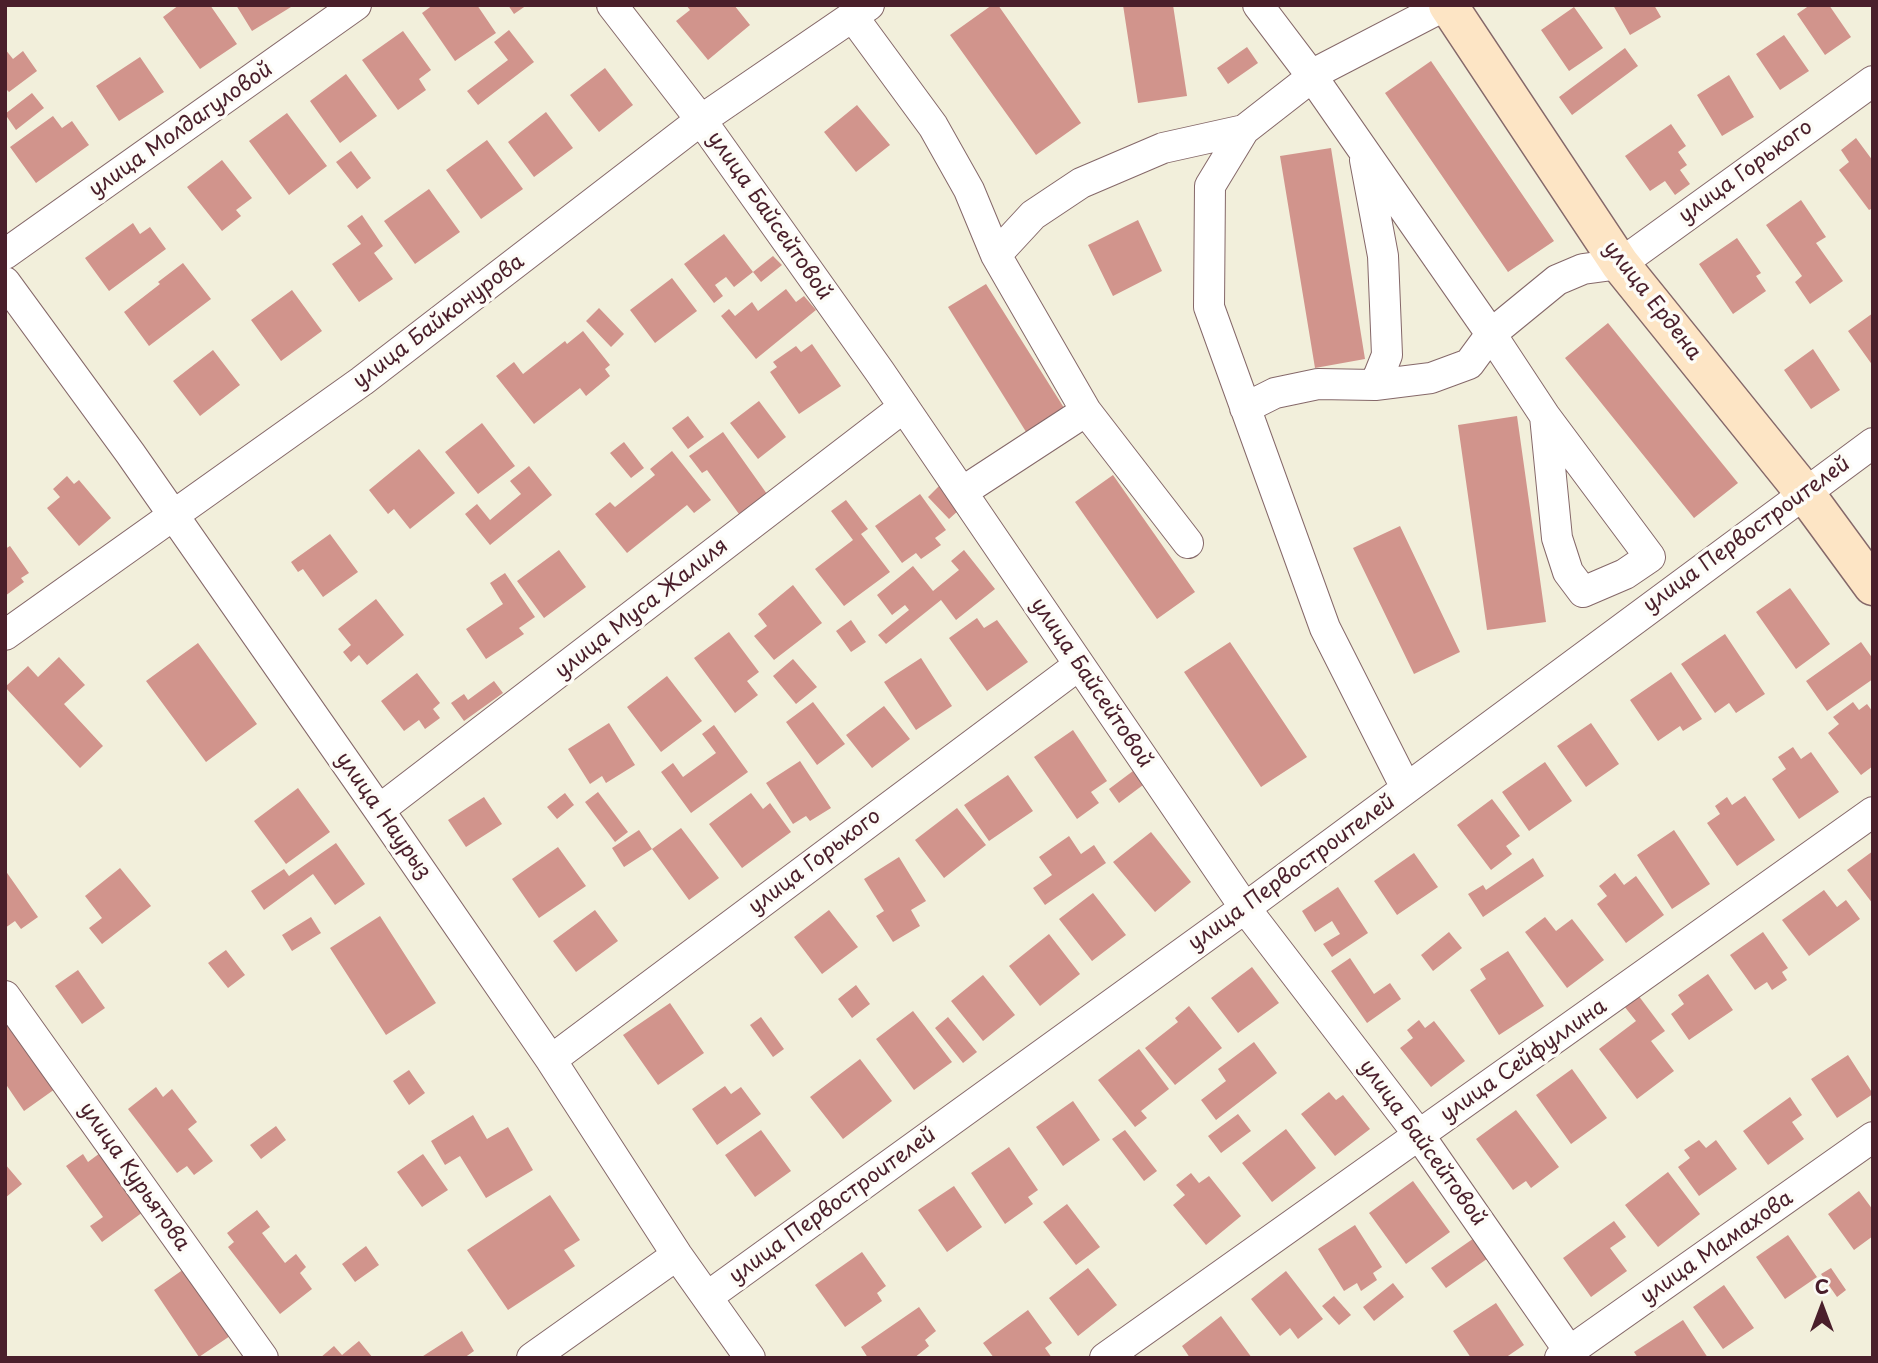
<!DOCTYPE html>
<meta charset="utf-8">
<style>
body{margin:0}
#map{position:relative;width:1878px;height:1363px;overflow:hidden;background:#f2efdb;font-family:"Playpen Sans",sans-serif}
canvas{display:block}
.frame{position:absolute;inset:0;border:7px solid #4a1f2b;pointer-events:none}
.north{position:absolute;left:1787px;top:1272px;width:70px;height:70px;-webkit-text-stroke:5px #fdfcf7;paint-order:stroke;rotate:0deg;font-size:19px;font-weight:700;line-height:28px;text-align:center;color:#4a1f2b}
.north::after{content:'';display:block;margin:auto;width:24px;height:32px;background:#4a1f2b;clip-path:polygon(50% 0,100% 100%,50% 72%,0 100%)}
</style>
<div id="map">
<canvas width="1878" height="1363"></canvas>
<div class="frame"></div>
<div class="north">С</div>
</div>
<script>
const context = document.querySelector('canvas').getContext('2d');
context.lineJoin = 'round';
function fillPath(path, color) { context.fillStyle = color; context.fill(path, 'evenodd'); }
const shape = rows => new Path2D(rows.map(r => 'M' + r).join(''));
function stroke(path, color, width, dash) { context.strokeStyle = color; context.lineWidth = width; context.lineCap = dash ? 'butt' : 'round'; context.setLineDash(dash || []); context.stroke(path); }
function drawText(font, color, halo, rows, align = 'center') {
  context.font = font + ' "Playpen Sans",sans-serif'; context.lineWidth = 7; context.setLineDash([]); context.textBaseline = 'middle'; context.strokeStyle = halo; context.fillStyle = color; for (const [text, x, y, turn = 0] of rows) {
    context.save(); context.translate(x, y); context.rotate((+turn || 0) * Math.PI / 180); context.textAlign = isNaN(turn) ? turn : align; if (halo) context.strokeText(text, 0, 0); context.fillText(text, 0, 0); context.restore();
  }
}
const building = shape([
 [179,5,210,5,237,44,200,69,163,17],
 [236,5,290,5,291,7,252,31],
 [433,5,477,5,496,33,455,61,422,13],
 [508,5,527,5,514,14],
 [686,5,734,5,750,25,708,60,676,21,690,10],
 [992,5,998,5,1081,123,1036,155,950,35],
 [1123,5,1173,5,1187,96,1138,103],
 [1613,5,1654,5,1661,17,1630,35],
 [1810,5,1829,5,1851,37,1825,55,1797,14],
 [1574,7,1603,48,1569,71,1541,30],
 [509,30,534,62,478,105,467,91,508,60,494,42],
 [403,31,431,70,419,79,426,90,398,110,362,60],
 [1784,35,1809,71,1780,90,1756,54],
 [1247,47,1258,63,1228,84,1217,68],
 [1625,48,1638,66,1572,115,1559,97],
 [5,49,13,59,23,51,37,71,9,92,5,88],
 [140,57,164,92,119,121,96,86],
 [1431,61,1554,241,1508,272,1385,93],
 [605,68,633,105,599,132,570,95],
 [346,74,377,116,340,143,310,101],
 [1729,75,1754,117,1722,136,1697,95],
 [32,93,44,108,16,130,5,114],
 [857,105,890,145,856,172,824,132],
 [546,112,573,148,534,177,508,142],
 [287,113,327,166,289,195,249,141],
 [53,116,62,128,72,121,89,145,36,183,10,147],
 [1671,124,1686,146,1678,152,1687,165,1680,170,1690,184,1675,195,1665,181,1650,191,1625,156],
 [1856,138,1873,161,1873,208,1869,210,1839,170,1849,162,1841,150],
 [487,140,523,189,481,219,446,170],
 [1331,148,1365,359,1315,368,1280,156],
 [351,151,371,178,357,189,336,162],
 [222,160,252,198,236,210,241,216,222,231,187,187],
 [429,189,460,232,415,264,384,221],
 [1801,200,1826,237,1816,243,1843,281,1810,304,1795,282,1802,276,1766,225],
 [362,215,383,246,374,253,393,279,359,302,332,264,361,244,347,226],
 [1138,220,1162,271,1113,296,1088,245],
 [133,223,140,234,150,227,166,249,109,291,85,258],
 [724,234,753,272,773,256,782,265,761,282,753,272,734,287,726,277,715,285,723,296,714,303,684,264],
 [1737,238,1761,273,1756,276,1766,291,1733,314,1699,264],
 [183,263,211,299,149,346,124,312,160,284,158,282],
 [672,278,697,311,655,343,630,310],
 [986,284,1066,411,1028,435,948,307],
 [786,289,796,302,804,296,816,310,756,359,721,316,729,309,735,316,752,302,758,311],
 [292,290,322,331,281,361,251,320],
 [599,308,624,334,611,347,586,321],
 [1873,313,1873,366,1848,331],
 [1608,323,1738,483,1694,518,1565,358],
 [583,331,610,365,605,369,610,376,586,396,580,388,534,424,496,376,514,362,523,374,565,341,567,344],
 [812,344,841,386,799,414,770,372,777,367,773,362,796,346,801,352],
 [1813,349,1840,390,1811,409,1784,370],
 [213,350,240,385,200,416,173,381],
 [759,401,786,437,758,459,730,423],
 [688,416,704,437,688,449,672,428],
 [1517,416,1546,622,1487,630,1458,425],
 [482,423,515,466,478,494,445,452],
 [723,432,767,494,739,514,707,470,702,473,689,456],
 [624,442,644,468,631,478,610,453],
 [419,449,455,493,410,529,394,509,388,514,369,490],
 [672,451,711,500,694,513,687,505,627,553,595,514,610,502,615,507,655,475,650,469],
 [529,466,552,495,490,545,465,514,477,504,490,520,521,494,510,481],
 [1113,475,1195,592,1157,619,1075,502],
 [67,476,74,484,79,480,111,518,79,546,47,508,60,497,53,489],
 [942,483,959,510,949,519,928,497],
 [920,494,946,530,935,538,941,545,921,559,916,553,902,563,875,526],
 [846,500,868,529,861,534,890,572,844,606,815,569,853,540,831,511],
 [1400,526,1460,652,1414,674,1353,548],
 [330,534,358,572,323,597,303,569,298,572,291,562],
 [10,546,29,573,21,578,24,582,5,596,5,549],
 [559,550,586,587,544,618,517,581],
 [964,550,995,589,956,620,941,600,886,644,878,635,909,610,905,605,892,615,877,595,913,566,933,591,959,570,951,561],
 [505,573,535,617,519,628,524,634,486,659,466,629,503,604,490,583],
 [793,585,822,623,774,660,754,636,767,626,758,614],
 [1790,588,1830,644,1796,669,1756,612],
 [376,599,404,635,367,665,359,655,351,662,343,652,351,645,338,629],
 [977,618,984,628,997,620,1028,662,987,691,949,638],
 [851,620,866,642,851,652,836,631],
 [729,632,759,672,747,681,758,695,735,713,694,658],
 [1725,634,1765,694,1736,713,1729,703,1715,713,1681,664],
 [1230,642,1307,757,1261,787,1184,672],
 [1861,642,1873,659,1873,679,1827,711,1806,681],
 [198,643,257,724,206,762,146,681],
 [59,657,85,685,64,704,103,746,80,768,5,687,28,666,38,677],
 [921,658,952,706,916,730,884,682],
 [793,659,817,687,796,704,773,676],
 [1671,672,1702,719,1683,731,1680,726,1658,741,1630,700],
 [417,673,440,703,433,709,440,718,425,729,419,720,404,731,381,701],
 [667,676,702,721,661,752,627,707],
 [494,681,503,693,464,721,451,703,464,694,468,700],
 [813,702,845,744,817,765,786,722],
 [1853,702,1859,710,1867,704,1873,712,1873,766,1861,775,1828,733,1839,724,1833,717],
 [884,706,910,739,872,768,846,735],
 [609,723,635,765,606,783,602,776,590,784,568,749],
 [1591,723,1619,764,1586,787,1557,746],
 [714,725,748,772,691,813,661,772,673,763,683,777,716,753,702,734],
 [1073,730,1107,781,1091,792,1099,803,1077,819,1034,757],
 [1793,747,1801,759,1811,752,1839,792,1799,819,1772,779,1786,769,1778,757],
 [800,761,831,808,810,821,806,816,793,824,766,783],
 [1545,762,1572,801,1529,831,1502,792],
 [1141,765,1151,779,1119,803,1109,789],
 [1008,775,1033,811,989,841,964,805],
 [298,788,330,832,286,864,254,821],
 [598,792,628,832,615,842,585,802],
 [565,793,574,805,557,819,547,807],
 [751,793,763,809,770,803,791,832,742,868,709,824],
 [1745,796,1775,840,1737,866,1707,823,1720,814,1715,806,1727,797,1732,805],
 [484,797,502,824,466,847,448,820],
 [1492,799,1520,836,1506,846,1512,854,1491,870,1457,825],
 [957,808,986,845,944,878,915,840],
 [681,828,719,878,689,900,652,849,624,867,612,848,639,830,652,849],
 [1674,830,1710,884,1672,909,1637,855],
 [1151,832,1191,882,1155,912,1113,862],
 [1069,836,1081,854,1094,845,1106,863,1045,905,1033,888,1052,875,1039,857],
 [336,843,365,884,335,905,313,874,264,910,251,891,284,869,289,876],
 [558,847,586,886,539,918,512,879],
 [1873,851,1873,904,1847,870],
 [1414,853,1438,887,1397,915,1374,881],
 [899,857,926,901,911,910,920,926,893,942,876,916,884,911,864,879],
 [1533,858,1544,876,1483,917,1468,894,1483,885,1486,890],
 [120,868,151,906,102,944,89,928,102,918,85,896],
 [5,870,38,917,21,929,15,921,5,928],
 [1615,873,1624,885,1636,876,1664,915,1626,943,1597,904,1607,896,1599,886],
 [1338,887,1368,933,1332,957,1323,944,1340,934,1332,921,1315,932,1302,911],
 [1824,890,1837,907,1846,900,1860,919,1809,956,1782,920],
 [1093,893,1126,935,1092,961,1059,919],
 [595,910,618,941,576,972,553,941],
 [829,910,858,947,822,974,794,937],
 [380,916,436,1003,386,1035,330,948],
 [311,917,321,933,292,951,282,935],
 [1545,917,1556,931,1572,919,1604,960,1567,988,1525,932],
 [1449,932,1462,948,1433,971,1421,955],
 [1763,932,1788,968,1782,972,1787,980,1772,990,1767,982,1755,990,1730,955],
 [1049,934,1080,974,1040,1006,1009,966],
 [226,950,245,975,228,988,208,963],
 [1508,951,1544,1006,1499,1035,1470,990,1486,979,1480,969],
 [1350,958,1374,994,1390,983,1401,999,1367,1023,1331,971],
 [1252,967,1279,1003,1238,1033,1211,998],
 [78,970,105,1008,82,1024,55,986],
 [1708,974,1733,1010,1689,1040,1671,1014,1684,1004,1678,995],
 [983,975,1015,1015,983,1041,951,1001],
 [856,985,870,1004,852,1018,838,999],
 [1638,995,1665,1031,1651,1041,1674,1071,1637,1099,1599,1049,1636,1021,1624,1006],
 [670,1003,704,1053,658,1085,623,1035],
 [1189,1006,1222,1048,1175,1085,1145,1048,1178,1022,1175,1018],
 [913,1011,952,1062,914,1090,876,1039],
 [761,1017,784,1049,773,1057,750,1025],
 [948,1017,977,1052,963,1063,935,1028],
 [1419,1020,1425,1028,1434,1021,1465,1061,1431,1087,1400,1048,1413,1038,1407,1030],
 [9,1023,55,1089,24,1111,5,1083,5,1025],
 [1254,1042,1277,1073,1216,1120,1201,1100,1226,1081,1218,1069],
 [1139,1049,1169,1089,1141,1111,1147,1118,1135,1127,1098,1080],
 [1848,1055,1873,1094,1837,1118,1811,1079],
 [860,1059,892,1101,843,1139,810,1097],
 [1572,1069,1607,1118,1571,1144,1536,1095],
 [409,1070,425,1093,409,1105,393,1081],
 [725,1086,731,1094,741,1087,761,1114,717,1145,692,1109],
 [156,1087,163,1097,172,1089,197,1122,188,1129,213,1161,194,1175,187,1166,177,1173,128,1109],
 [1329,1092,1336,1100,1343,1095,1370,1129,1335,1156,1301,1114],
 [1790,1097,1802,1115,1792,1122,1804,1139,1768,1165,1743,1131],
 [1073,1101,1100,1140,1063,1166,1036,1127],
 [1516,1110,1559,1167,1531,1188,1526,1181,1513,1190,1476,1139],
 [1238,1114,1251,1131,1221,1153,1208,1136],
 [473,1115,487,1139,508,1127,533,1170,486,1198,460,1156,445,1165,431,1141],
 [276,1126,286,1140,261,1159,250,1145],
 [1286,1129,1316,1168,1272,1202,1242,1163],
 [761,1130,791,1171,755,1197,725,1155],
 [1125,1130,1157,1171,1144,1181,1112,1139],
 [1699,1140,1706,1148,1716,1140,1737,1169,1699,1196,1678,1167,1690,1158,1684,1150],
 [1009,1147,1038,1190,1028,1197,1033,1204,1005,1224,971,1173],
 [100,1153,143,1212,102,1242,90,1226,103,1217,66,1166,83,1154,88,1162],
 [423,1154,448,1190,422,1207,397,1172],
 [5,1164,22,1184,5,1198],
 [1668,1172,1700,1214,1658,1247,1625,1205],
 [1191,1173,1199,1183,1209,1176,1241,1216,1206,1245,1173,1205,1185,1195,1176,1185],
 [1413,1181,1450,1232,1406,1264,1369,1213],
 [954,1186,982,1227,947,1252,918,1210],
 [1859,1191,1873,1210,1873,1236,1854,1250,1828,1214],
 [550,1195,580,1240,564,1250,575,1266,508,1310,467,1250],
 [1067,1204,1100,1247,1076,1265,1043,1222],
 [257,1210,270,1227,262,1233,285,1263,296,1254,306,1267,300,1273,312,1289,280,1314,228,1247,234,1242,227,1233],
 [1614,1221,1626,1237,1610,1248,1627,1271,1591,1297,1563,1258],
 [1355,1225,1382,1267,1373,1273,1377,1280,1361,1291,1357,1283,1344,1291,1318,1249],
 [1788,1235,1817,1277,1785,1299,1756,1257],
 [1477,1236,1491,1256,1446,1288,1431,1268],
 [366,1246,379,1265,355,1282,342,1264],
 [862,1252,886,1286,877,1293,882,1301,845,1327,815,1285],
 [1088,1268,1117,1305,1078,1336,1049,1298],
 [1831,1268,1846,1290,1837,1297,1821,1274],
 [184,1269,230,1336,199,1357,154,1290],
 [1286,1271,1323,1319,1298,1339,1290,1328,1280,1336,1251,1299],
 [1393,1283,1404,1297,1374,1321,1363,1307],
 [1724,1285,1754,1328,1723,1349,1693,1307],
 [1334,1296,1351,1315,1339,1325,1322,1306],
 [1496,1303,1524,1345,1505,1358,1471,1358,1453,1331],
 [919,1307,936,1331,925,1340,929,1346,914,1358,868,1358,861,1347],
 [1028,1310,1052,1343,1045,1348,1052,1358,994,1358,983,1343],
 [1221,1316,1252,1358,1190,1358,1182,1346],
 [1683,1320,1708,1358,1638,1358,1634,1352],
 [462,1331,474,1351,464,1358,420,1358],
 [359,1341,373,1358,320,1358,334,1346,342,1355]
]);
const street = shape([
 [612,5,701,120,880,372,1245,908,1419,1135,1574,1358],
 [1258,5,1311,75,1491,334,1545,416,1650,557,1625,574,1583,592,1568,572,1557,538,1545,416],
 [853,17,933,126,969,190,996,255,1086,411,1188,543],
 [1311,75,1446,5],
 [1244,130,1210,186,1209,307,1325,628,1406,788],
 [5,254,356,5],
 [996,255,1033,215,1081,183,1163,148,1244,130,1312,77],
 [5,282,130,453,379,810,551,1060,677,1255,750,1358],
 [1375,385,1431,378,1469,364,1491,334,1557,280,1583,269,1620,264,1873,81],
 [1245,408,1275,393,1318,384,1375,385,1387,355,1383,256,1365,160],
 [962,492,1086,411],
 [5,635,362,381,701,120,869,5],
 [379,810,904,407],
 [5,996,263,1358],
 [551,1060,1079,665],
 [707,1297,1245,908,1873,443],
 [532,1358,677,1255],
 [1105,1358,1873,812],
 [1560,1358,1873,1137]
]);
const secondary = shape([
 [1448,5,1620,264,1804,492,1873,586]
]);
const streetNames = [
 ["улица Молдагуловой",181,130,-35],
 ["улица Горького",1746,172,-36],
 ["улица Байсейтовой",769,216,55],
 ["улица Ердена",1652,301,52],
 ["улица Байконурова",439,322,-37],
 ["улица Первостроителей",1747,535,-36],
 ["улица Муса Жалиля",642,609,-38],
 ["улица Байсейтовой",1091,683,56],
 ["улица Наурыз",383,816,55],
 ["улица Горького",815,862,-37],
 ["улица Первостроителей",1292,873,-36],
 ["улица Сейфуллина",1524,1061,-35],
 ["улица Байсейтовой",1422,1143,54],
 ["улица Курьятова",134,1177,55],
 ["улица Первостроителей",833,1206,-36],
 ["улица Мамахова",1717,1248,-35]
];
fillPath(building, '#d1948c');
stroke(street, '#856869', 32);
stroke(secondary, '#856869', 41);
stroke(street, '#fff', 30);
stroke(secondary, '#fde5c5', 38);
drawText('21px', '#4a1f2b', '#fdfcf7', streetNames);
</script>
